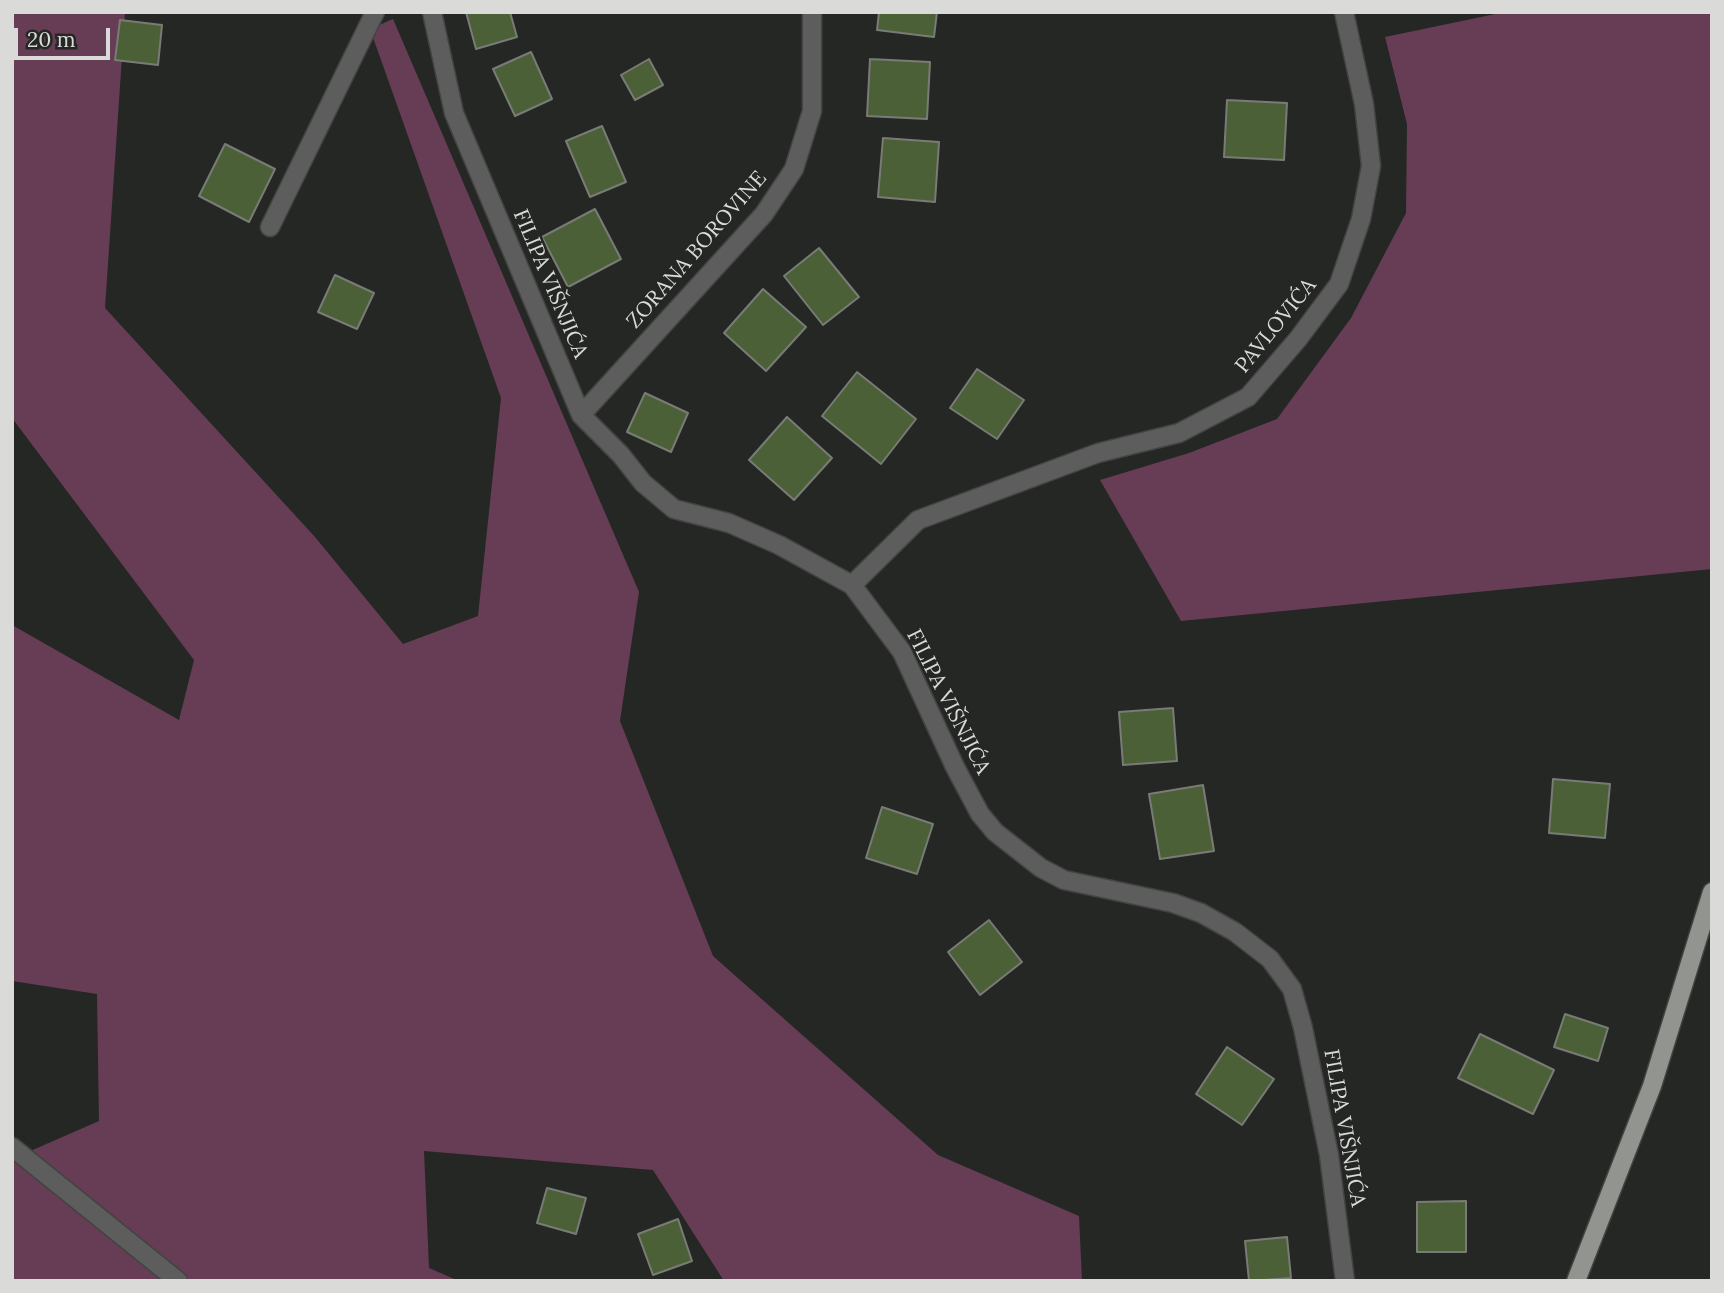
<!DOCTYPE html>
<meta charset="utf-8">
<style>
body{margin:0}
#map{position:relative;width:1724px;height:1293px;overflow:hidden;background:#252724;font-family:Lora,serif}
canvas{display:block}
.frame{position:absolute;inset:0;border:14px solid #dadbd9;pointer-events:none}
.scale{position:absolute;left:14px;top:28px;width:96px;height:32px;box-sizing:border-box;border:4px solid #dadbd9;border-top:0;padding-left:9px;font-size:21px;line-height:24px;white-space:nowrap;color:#dadbd9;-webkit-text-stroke:5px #252724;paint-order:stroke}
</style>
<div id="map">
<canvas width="1724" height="1293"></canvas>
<div class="frame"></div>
<div class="scale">20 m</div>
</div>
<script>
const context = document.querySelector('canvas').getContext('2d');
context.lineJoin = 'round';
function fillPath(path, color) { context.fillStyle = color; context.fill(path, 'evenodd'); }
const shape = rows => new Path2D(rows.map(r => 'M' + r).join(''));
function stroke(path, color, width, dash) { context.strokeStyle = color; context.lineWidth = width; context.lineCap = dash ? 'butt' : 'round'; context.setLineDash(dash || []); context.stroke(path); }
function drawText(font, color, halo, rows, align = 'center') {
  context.font = font + ' Lora,serif'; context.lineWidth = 5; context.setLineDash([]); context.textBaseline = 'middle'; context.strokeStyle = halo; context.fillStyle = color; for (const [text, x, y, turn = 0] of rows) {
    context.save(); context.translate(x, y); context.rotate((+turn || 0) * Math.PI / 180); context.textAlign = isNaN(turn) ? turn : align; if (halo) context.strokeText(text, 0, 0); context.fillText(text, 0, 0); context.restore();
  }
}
const forest = shape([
 [12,12,125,12,105,308,315,537,403,644,478,616,501,398,370,29,393,19,639,592,620,721,713,956,938,1155,1079,1216,1082,1281,724,1281,653,1170,424,1151,429,1268,459,1281,12,1281,12,1159,99,1121,97,994,12,981,12,625,179,720,194,660,12,418],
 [1505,12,1712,12,1712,569,1181,621,1100,480,1189,453,1277,419,1351,318,1406,213,1407,124,1385,37]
]);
const building = shape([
 [466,12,510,12,517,37,476,49,466,12],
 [879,12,937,12,934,37,877,30,879,12],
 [120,20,162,25,158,65,115,60,120,20],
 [531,52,552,99,515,116,493,69,531,52],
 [649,59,663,85,635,100,621,75,649,59],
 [870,59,930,62,927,119,867,116,870,59],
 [1227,100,1287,103,1284,160,1224,157,1227,100],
 [602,126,626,182,590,197,566,141,602,126],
 [883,138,939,142,935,202,878,197,883,138],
 [225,144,275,169,249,222,199,196,225,144],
 [595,209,621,259,568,287,542,237,595,209],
 [819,248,859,297,823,325,784,276,819,248],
 [335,275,374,293,357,329,318,312,335,275],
 [763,289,806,327,766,371,724,333,763,289],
 [977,369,1024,400,997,439,950,408,977,369],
 [857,372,916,419,881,464,822,416,857,372],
 [645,393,688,413,671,452,627,432,645,393],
 [787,417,832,458,794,500,749,460,787,417],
 [1173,708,1177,761,1123,765,1119,712,1173,708],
 [1553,779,1610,784,1605,838,1549,833,1553,779],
 [1203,785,1214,851,1160,859,1149,794,1203,785],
 [882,807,933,824,917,874,866,858,882,807],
 [989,920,1022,962,980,995,948,952,989,920],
 [1565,1014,1608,1028,1598,1061,1554,1047,1565,1014],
 [1480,1034,1554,1070,1533,1114,1458,1078,1480,1034],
 [1227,1047,1274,1079,1242,1125,1196,1094,1227,1047],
 [547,1188,586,1198,576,1234,537,1223,547,1188],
 [1466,1201,1466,1252,1417,1252,1417,1202,1466,1201],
 [678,1219,692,1261,653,1275,638,1234,678,1219],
 [1287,1237,1291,1278,1249,1281,1245,1241,1287,1237]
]);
const minor = shape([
 [432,12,454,113,581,415,621,455,643,483,674,509,729,523,779,545,852,585,902,652,955,767,980,814,995,832,1041,868,1064,880,1173,903,1201,913,1235,932,1270,959,1292,989,1303,1028,1329,1155,1345,1281],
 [270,227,375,12],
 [581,415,764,214,794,169,812,111,812,12],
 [852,585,918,520,1098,453,1179,433,1248,397,1298,339,1339,284,1361,219,1371,166,1364,104,1344,12],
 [12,1147,178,1281]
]);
const major = shape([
 [1576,1281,1652,1086,1712,892]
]);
const streetNames = [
 ["ZORANA BOROVINE",697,250,-49],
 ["FILIPA VIŠNJIĆA",550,284,67],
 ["PAVLOVIĆA",1276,326,-51],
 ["FILIPA VIŠNJIĆA",948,702,63],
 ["FILIPA VIŠNJIĆA",1344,1128,80]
];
fillPath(forest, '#673d55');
fillPath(building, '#4c6037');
stroke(building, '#797b77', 2);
stroke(minor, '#424441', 21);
stroke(major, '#424441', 21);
stroke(minor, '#5c5d5c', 18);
stroke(major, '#929490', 18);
drawText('21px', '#dadbd9', '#252724', streetNames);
</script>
